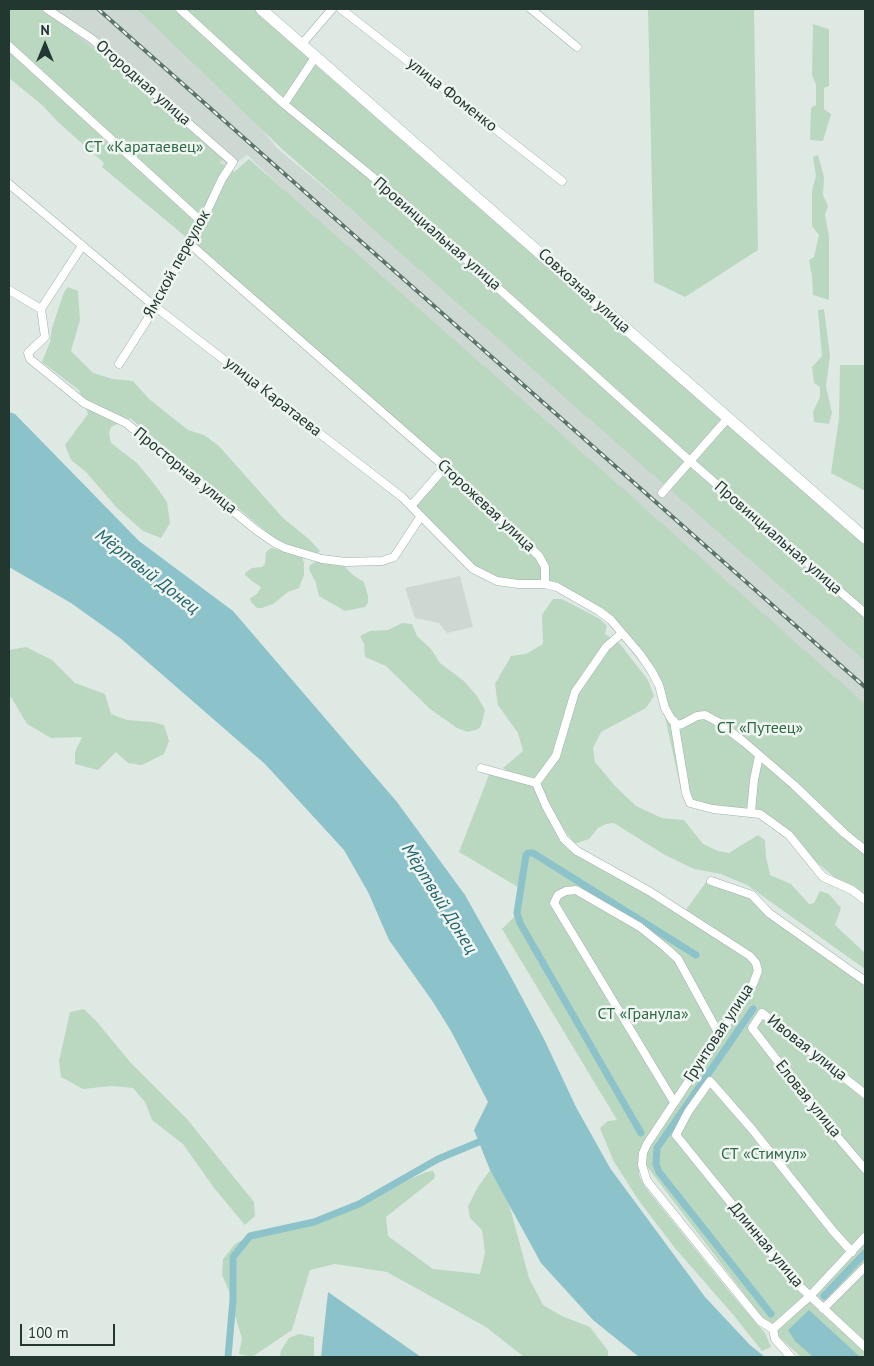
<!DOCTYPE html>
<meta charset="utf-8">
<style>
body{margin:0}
#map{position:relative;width:874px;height:1366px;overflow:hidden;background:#dfe9e4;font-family:"PT Sans",sans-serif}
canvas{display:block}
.frame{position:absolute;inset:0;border:10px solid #223730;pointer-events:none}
.north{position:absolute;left:20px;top:20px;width:50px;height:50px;-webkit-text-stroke:4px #eff6f2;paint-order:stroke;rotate:0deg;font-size:14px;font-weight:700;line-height:20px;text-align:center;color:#223730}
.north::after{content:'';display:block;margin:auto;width:18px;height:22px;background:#223730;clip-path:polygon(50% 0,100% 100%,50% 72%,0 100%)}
.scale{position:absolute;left:20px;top:1324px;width:95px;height:22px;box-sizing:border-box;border:2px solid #223730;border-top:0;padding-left:6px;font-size:15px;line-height:18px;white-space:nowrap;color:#223730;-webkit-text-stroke:4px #eff6f2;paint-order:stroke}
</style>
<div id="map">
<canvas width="874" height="1366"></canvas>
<div class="frame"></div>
<div class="north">N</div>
<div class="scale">100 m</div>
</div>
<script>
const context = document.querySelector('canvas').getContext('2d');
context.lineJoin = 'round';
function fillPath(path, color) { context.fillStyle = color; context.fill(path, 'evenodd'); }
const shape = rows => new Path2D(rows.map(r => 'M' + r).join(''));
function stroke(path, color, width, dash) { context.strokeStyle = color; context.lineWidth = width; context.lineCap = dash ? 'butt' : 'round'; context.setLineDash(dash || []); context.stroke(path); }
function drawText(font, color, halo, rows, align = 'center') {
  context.font = font + ' "PT Sans",sans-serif'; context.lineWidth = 5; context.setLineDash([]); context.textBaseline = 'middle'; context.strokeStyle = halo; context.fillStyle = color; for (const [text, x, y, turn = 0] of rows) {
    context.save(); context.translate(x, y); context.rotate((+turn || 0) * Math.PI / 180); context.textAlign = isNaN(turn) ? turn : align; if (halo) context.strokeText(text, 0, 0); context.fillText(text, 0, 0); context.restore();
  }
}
const built = shape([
 [40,9,138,9,238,100,277,148,403,253,865,657,865,706,302,207,247,155,229,168],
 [460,576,473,627,447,633,439,623,415,618,405,588]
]);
const green = shape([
 [9,9,44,9,136,83,223,159,220,162,234,172,249,159,585,455,865,704,865,897,841,883,764,817,707,812,689,805,682,795,660,694,651,676,616,631,584,600,555,586,486,578,411,508,445,466,193,243,102,167,104,163,59,123,42,105,9,78],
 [137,9,257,9,324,72,865,545,865,661,282,149],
 [648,9,754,9,758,250,685,297,654,282],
 [813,24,829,29,829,86,824,88,824,109,831,114,823,141,810,140,811,108,816,105,816,85,812,75],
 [818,155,824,177,823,195,828,206,825,215,829,237,829,300,813,295,812,277,809,260,814,257,819,235,812,226,812,191,816,176,813,157],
 [68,287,78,291,80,320,71,351,93,373,113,379,133,381,149,399,188,430,204,435,219,446,283,518,309,539,320,551,313,556,275,539,130,418,111,427,109,433,111,443,137,463,155,485,167,502,170,523,161,538,143,531,117,508,86,472,71,460,65,445,88,414,79,390,42,362,50,342,52,328,64,292],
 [824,309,830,356,826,386,832,413,829,424,814,422,813,412,820,397,820,387,814,383,812,367,822,356,818,310],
 [840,365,865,365,865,491,831,473,839,418],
 [271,548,302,556,304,563,304,575,299,588,288,592,273,604,262,608,257,608,251,602,250,598,257,594,261,587,252,581,245,575,245,573,252,568,262,567,265,564,266,552],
 [315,562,335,562,343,565,353,575,364,582,368,596,368,603,365,607,345,611,319,596,316,583,309,569,310,565],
 [553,599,562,599,600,619,607,626,605,634,620,644,648,680,654,696,646,708,601,732,593,748,595,762,616,787,636,806,662,818,684,820,703,844,718,851,729,853,758,835,765,840,766,857,770,875,791,884,809,904,814,903,820,891,829,894,841,908,835,925,865,953,865,969,747,885,721,874,694,869,665,855,614,823,606,824,598,828,589,839,574,844,563,827,572,844,685,911,709,878,749,895,865,978,865,1357,801,1357,778,1336,761,1316,639,1156,639,1175,645,1187,733,1296,765,1333,771,1347,762,1351,735,1317,675,1248,639,1201,613,1160,600,1128,608,1121,617,1120,502,929,519,912,523,890,459,852,490,772,541,788,535,778,513,775,503,768,523,751,518,733,498,705,495,684,511,656,526,654,543,644,542,615],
 [402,623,412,624,417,636,431,649,440,663,464,681,477,696,485,710,481,726,478,729,468,732,457,728,430,709,386,666,365,657,364,644,360,636,370,631,388,630],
 [26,647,52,660,75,683,105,694,111,714,127,720,152,722,164,725,169,741,164,754,142,765,128,763,116,752,98,770,75,764,75,752,82,737,51,738,27,724,11,697,9,696,9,650],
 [84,1009,97,1022,131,1063,187,1119,254,1202,255,1216,245,1225,214,1188,183,1144,152,1120,145,1102,133,1088,111,1086,83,1089,61,1077,59,1061,70,1012],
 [490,1170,509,1204,529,1278,543,1305,562,1316,590,1327,608,1351,608,1357,524,1357,486,1327,387,1272,335,1264,310,1270,292,1330,252,1357,239,1354,242,1338,231,1303,233,1300,222,1275,223,1259,235,1244,250,1236,314,1222,345,1209,426,1172,433,1171,435,1175,434,1179,386,1217,388,1236,433,1269,480,1274,485,1253,482,1230,470,1218,468,1206,478,1187],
 [299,1334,314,1337,314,1357,280,1357,281,1350,289,1338]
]);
const water = shape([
 [9,412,15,414,139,541,233,611,397,802,465,895,511,977,544,1039,576,1107,610,1168,705,1297,750,1345,765,1357,639,1357,593,1320,541,1263,490,1170,474,1130,488,1102,451,1031,433,1002,389,940,368,892,344,850,265,764,120,638,71,603,9,567],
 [328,1292,421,1357,321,1357],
 [809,1310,860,1357,813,1357,795,1341,788,1330]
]);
const canal = shape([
 [753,1009,657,1148,656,1164,659,1172,771,1314],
 [641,1133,520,923,517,913,526,855,528,853,533,853,696,955],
 [824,1296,865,1253],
 [228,1357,233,1300,233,1257,250,1236,314,1222,359,1204,438,1159,486,1139]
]);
const street = shape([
 [47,9,92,39,233,162,222,179,191,245,153,305,147,320,119,364],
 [180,9,284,104,397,197,691,462,865,613],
 [341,9,562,181],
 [531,9,577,47],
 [302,44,332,9],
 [9,46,202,222],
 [284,104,316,56],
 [9,184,153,305,402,497,473,569,497,581,518,584,545,584,557,587,599,611,611,620,640,654,651,670,659,685,665,708,672,720,678,725,682,724,697,716,705,715,718,722,744,742,794,785,844,833,865,850],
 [191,245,445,467,539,556,545,567,545,584],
 [9,290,41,309,45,337,28,353,30,359,84,403,126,423,256,530,275,543,285,548,322,559,346,562,382,561,394,557,421,516],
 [41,309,82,246],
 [662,493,728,418],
 [411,506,445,467],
 [622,633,606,647,575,692,556,756,536,783,546,806,564,839,577,851,649,891,750,956,756,963,758,971,753,984,647,1144,643,1153,642,1165,647,1181,760,1321,773,1329,775,1339,791,1357],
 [674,721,686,793,690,803,713,809,760,814,789,835,823,877,852,890,865,900],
 [481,768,536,783],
 [751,812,754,780,759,756],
 [711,881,752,895,769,913,865,981],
 [865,1094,762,1013,752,1028,824,1121,865,1169],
 [674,1102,554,903,558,895,566,891,576,890,640,927,666,948,678,959,719,1034],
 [852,1252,833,1231,751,1128,710,1081,688,1112,676,1135,794,1281,865,1347],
 [823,1309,865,1267],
 [773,1329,810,1296,865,1237]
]);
const secondary = shape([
 [261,9,865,538]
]);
const rail = shape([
 [98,9,865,687]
]);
const streetNames = [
 ["Огородная улица",143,83,41],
 ["улица Фоменко",452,95,38],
 ["Провинциальная улица",437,234,41],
 ["Ямской переулок",177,264,-61],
 ["Совхозная улица",584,291,42],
 ["улица Каратаева",273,397,38],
 ["Просторная улица",185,471,39],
 ["Сторожевая улица",486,506,43],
 ["Провинциальная улица",778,538,41],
 ["Грунтовая улица",719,1033,-57],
 ["Ивовая улица",807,1048,38],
 ["Еловая улица",808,1099,51],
 ["Длинная улица",766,1245,50]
];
const parkNames = [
 ["СТ «Каратаевец»",144,147],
 ["СТ «Путеец»",760,728],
 ["СТ «Гранула»",643,1014],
 ["СТ «Стимул»",764,1154]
];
const waterNames = [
 ["Мёртвый Донец",147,572,38],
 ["Мёртвый Донец",439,899,58]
];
fillPath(built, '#cdd8d3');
fillPath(green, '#bad8c0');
fillPath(water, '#8cc2c9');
stroke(canal, '#8cc2c9', 7);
stroke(street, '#a3b0aa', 9);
stroke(secondary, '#a0b3ab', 12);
stroke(street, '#fff', 8);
stroke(secondary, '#fff', 11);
stroke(rail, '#5c736c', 4);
stroke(rail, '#eff6f2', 2, [5.5]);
drawText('16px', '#223730', '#eff6f2', streetNames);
drawText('16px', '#306944', '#eff6f2', parkNames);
drawText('italic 18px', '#23636c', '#eff6f2', waterNames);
</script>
